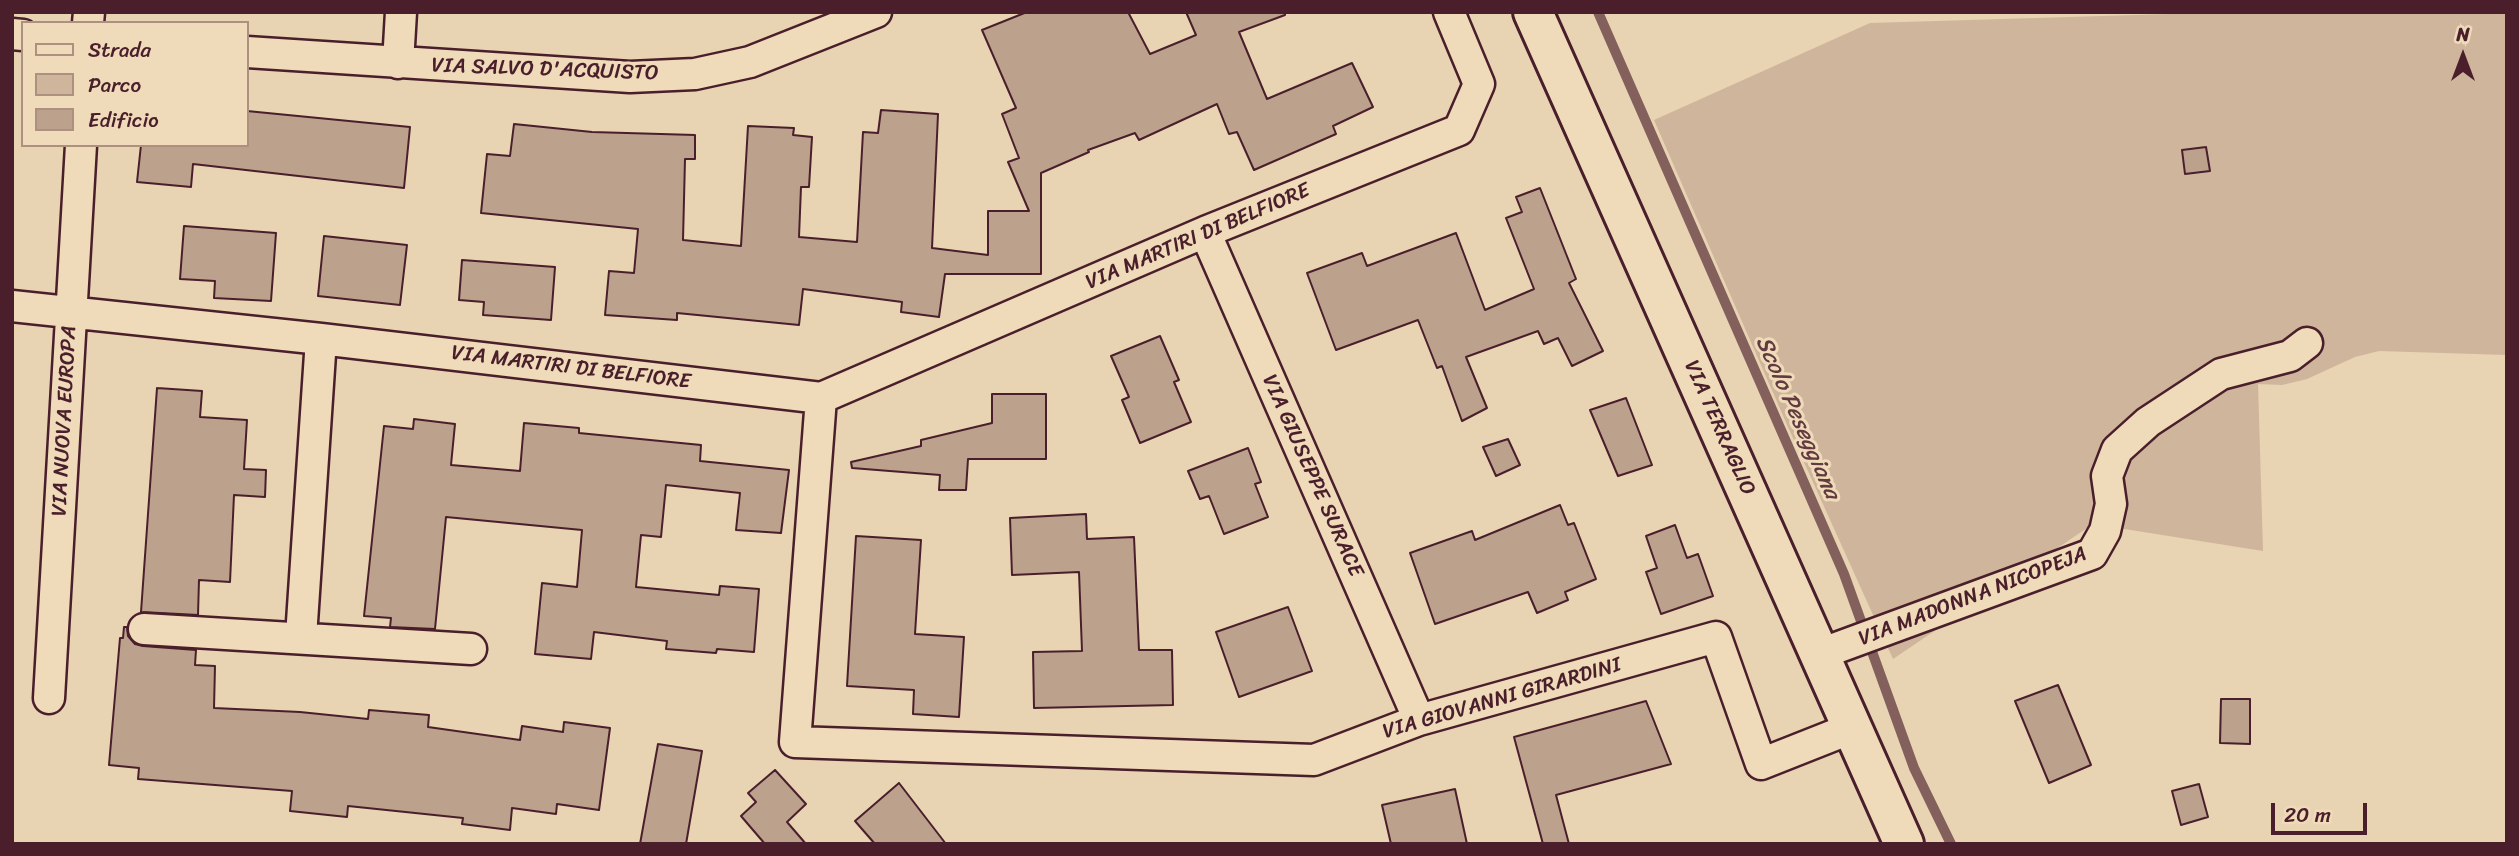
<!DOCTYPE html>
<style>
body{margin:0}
#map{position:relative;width:2519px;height:856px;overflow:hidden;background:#e8d3b3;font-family:Sriracha,sans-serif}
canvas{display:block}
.frame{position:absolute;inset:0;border:14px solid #4a1f2b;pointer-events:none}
.legend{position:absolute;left:21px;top:21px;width:228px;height:126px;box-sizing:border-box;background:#efdbb9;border:2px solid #ad9080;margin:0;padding:9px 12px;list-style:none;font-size:21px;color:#4a1f2b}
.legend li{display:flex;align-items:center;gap:14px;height:35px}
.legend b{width:35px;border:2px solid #ad9080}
.north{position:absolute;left:2428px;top:21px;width:70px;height:70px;-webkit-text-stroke:5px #efdbb9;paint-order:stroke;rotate:0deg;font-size:19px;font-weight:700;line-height:28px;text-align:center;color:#4a1f2b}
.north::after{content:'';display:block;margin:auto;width:24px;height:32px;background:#4a1f2b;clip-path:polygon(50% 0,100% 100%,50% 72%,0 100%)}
.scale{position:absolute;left:2271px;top:803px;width:96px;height:32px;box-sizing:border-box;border:4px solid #4a1f2b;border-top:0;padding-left:9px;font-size:21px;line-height:24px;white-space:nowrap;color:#4a1f2b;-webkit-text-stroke:5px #efdbb9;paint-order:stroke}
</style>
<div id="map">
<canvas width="2519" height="856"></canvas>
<div class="frame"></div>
<ul class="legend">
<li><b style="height:9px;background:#efdbb9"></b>Strada</li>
<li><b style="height:19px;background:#ceb59c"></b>Parco</li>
<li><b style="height:19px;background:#bca18d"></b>Edificio</li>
</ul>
<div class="north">N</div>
<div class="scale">20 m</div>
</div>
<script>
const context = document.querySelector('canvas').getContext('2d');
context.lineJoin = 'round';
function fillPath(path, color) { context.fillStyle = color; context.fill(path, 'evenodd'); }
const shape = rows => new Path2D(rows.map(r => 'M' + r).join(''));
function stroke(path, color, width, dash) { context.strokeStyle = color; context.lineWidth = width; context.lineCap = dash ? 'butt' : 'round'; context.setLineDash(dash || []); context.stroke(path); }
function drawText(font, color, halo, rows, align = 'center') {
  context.font = font + ' Sriracha,sans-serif'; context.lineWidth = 6; context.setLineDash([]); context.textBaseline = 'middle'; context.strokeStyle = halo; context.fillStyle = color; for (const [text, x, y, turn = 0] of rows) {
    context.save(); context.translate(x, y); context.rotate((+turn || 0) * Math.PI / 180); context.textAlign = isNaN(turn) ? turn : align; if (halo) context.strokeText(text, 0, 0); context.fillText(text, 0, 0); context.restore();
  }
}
const green = shape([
 [2235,12,2507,12,2507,355,2379,351,2355,357,2307,379,2282,385,2258,384,2263,551,2093,524,1893,659,1788,427,1654,120,1870,23]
]);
const stream = shape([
 [1598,12,1844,574,1914,768,1951,844]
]);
const building = shape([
 [1027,12,1128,12,1150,54,1196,35,1186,12,1285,12,1285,15,1239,32,1267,99,1352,63,1373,107,1333,126,1336,134,1254,170,1237,132,1229,134,1217,104,1139,140,1135,133,1088,150,1089,152,1041,173,1041,274,945,274,939,317,901,312,902,302,803,289,799,325,677,313,677,320,605,315,609,271,634,273,638,229,481,213,487,154,510,156,514,124,592,132,695,135,695,159,685,159,683,240,741,246,748,126,794,128,793,135,812,137,809,187,801,187,799,237,857,242,863,132,878,133,881,110,938,114,932,248,988,255,988,211,1029,211,1008,162,1019,158,1002,114,1016,108,982,30,1027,12],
 [247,111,410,127,404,188,193,164,191,187,137,182,141,145,247,145,247,111],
 [2206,147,2210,171,2185,174,2182,150,2206,147],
 [1540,188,1576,279,1569,283,1603,351,1572,366,1558,338,1544,344,1538,331,1466,357,1487,408,1462,421,1442,366,1437,368,1418,320,1336,350,1307,273,1362,253,1367,266,1456,233,1485,310,1534,289,1506,218,1522,212,1516,197,1540,188],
 [184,226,276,233,271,301,214,298,215,281,180,279,184,226],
 [324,236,407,245,400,305,318,296,324,236],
 [462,260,555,267,551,320,483,315,484,302,459,300,462,260],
 [1160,336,1179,380,1174,382,1191,422,1140,443,1122,400,1129,397,1111,356,1160,336],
 [157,388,202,391,200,417,247,420,244,469,266,470,265,497,234,495,230,582,199,580,198,615,141,612,157,388],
 [992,394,1046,394,1046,459,968,459,966,490,939,490,940,475,852,468,851,462,921,446,921,440,992,423,992,394],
 [1626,398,1652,465,1618,476,1590,410,1626,398],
 [414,419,455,424,451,465,520,471,524,423,579,428,579,433,701,445,700,461,789,470,781,533,736,530,740,493,666,485,661,537,641,535,636,587,719,595,720,586,759,589,754,652,717,649,716,653,666,649,667,641,594,632,591,659,535,654,542,583,577,587,582,530,446,517,435,629,390,627,391,618,364,616,384,426,413,429,414,419],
 [1508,439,1520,465,1496,476,1483,447,1508,439],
 [1248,448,1261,482,1255,484,1268,517,1224,534,1209,496,1200,499,1188,471,1248,448],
 [1560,505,1568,525,1574,523,1596,579,1565,592,1568,600,1537,613,1528,592,1435,624,1410,553,1472,531,1475,540,1560,505],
 [1086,514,1087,539,1134,537,1139,650,1172,650,1173,705,1034,708,1033,652,1082,651,1079,572,1012,575,1010,518,1086,514],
 [1675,525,1687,558,1698,554,1713,596,1661,614,1646,572,1657,568,1646,536,1675,525],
 [856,536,921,540,915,634,964,637,959,717,913,714,914,690,847,686,856,536],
 [1288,607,1312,671,1239,697,1216,632,1288,607],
 [124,627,127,627,128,636,135,644,143,646,196,650,195,665,215,666,214,708,300,712,368,719,369,710,429,715,428,727,520,740,522,726,563,732,564,722,610,728,599,810,557,804,556,814,512,808,510,830,462,824,463,818,348,806,347,817,290,811,292,791,138,779,139,768,109,765,120,638,123,638,124,627],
 [2058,685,2091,765,2049,783,2015,701,2058,685],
 [2221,699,2250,699,2250,744,2220,743,2221,699],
 [1646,701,1671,764,1556,795,1569,844,1543,844,1514,737,1646,701],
 [658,744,702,751,686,844,640,844,658,744],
 [775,770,806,804,787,822,806,844,765,844,741,816,756,802,748,793,775,770],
 [899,783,946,844,875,844,855,821,899,783],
 [2199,784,2208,817,2181,825,2172,791,2199,784],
 [1455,789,1467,844,1391,844,1382,805,1455,789]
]);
const street = shape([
 [88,23,89,12],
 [12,34,23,35],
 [247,52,630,77,695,74,750,62,876,12],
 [398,63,401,12],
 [1205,232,1419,720],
 [12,306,321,339,821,398,1205,232,1459,130,1479,84,1449,12],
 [821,398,795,742,1314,760,1419,720,1716,637,1761,764,1852,728],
 [144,629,471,649],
 [301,637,321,339],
 [1820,654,2092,554,2105,531,2111,504,2107,476,2117,450,2148,422,2221,374,2290,356,2307,343],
 [49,698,81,145]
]);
const primary = shape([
 [1533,12,1904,844]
]);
const streetNames = [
 ["VIA SALVO D'ACQUISTO",545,70,2],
 ["VIA MARTIRI DI BELFIORE",1198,237,-23],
 ["VIA MARTIRI DI BELFIORE",571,368,7],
 ["VIA NUOVA EUROPA",65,421,-87],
 ["VIA TERRAGLIO",1719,428,66],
 ["VIA GIUSEPPE SURACE",1312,476,66],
 ["VIA MADONNA NICOPEJA",1973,597,-21],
 ["VIA GIOVANNI GIRARDINI",1502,699,-16]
];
const waterNames = [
 ["Scolo Peseggiana",1797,418,66]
];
fillPath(green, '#ceb59c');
stroke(stream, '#84605c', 10);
fillPath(building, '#bca18d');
stroke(building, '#4a1f2b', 2);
stroke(street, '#4a1f2b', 35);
stroke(primary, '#4a1f2b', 44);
stroke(street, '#efdbb9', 30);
stroke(primary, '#efdbb9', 38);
drawText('21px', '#4a1f2b', '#efdbb9', streetNames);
drawText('italic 23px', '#623a40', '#efdbb9', waterNames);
</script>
